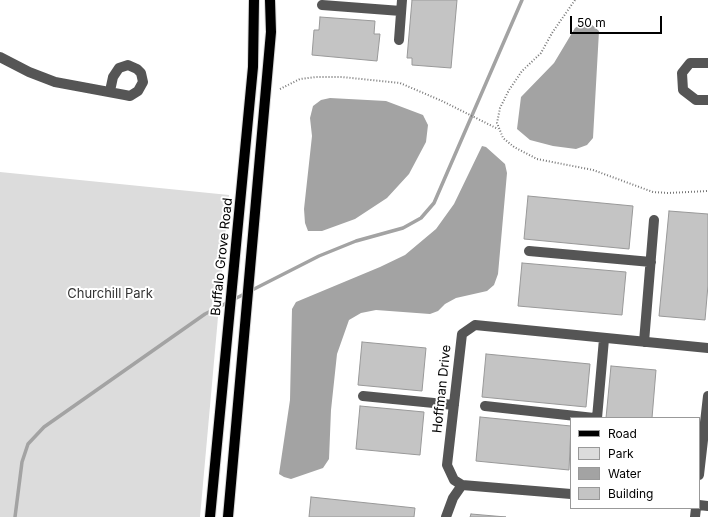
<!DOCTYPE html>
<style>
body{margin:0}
#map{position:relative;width:708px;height:517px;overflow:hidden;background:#fff;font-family:Inter,sans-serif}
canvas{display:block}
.legend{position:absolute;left:570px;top:417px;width:130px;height:92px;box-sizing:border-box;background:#fff;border:1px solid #999;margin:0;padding:5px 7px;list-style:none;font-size:12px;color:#000}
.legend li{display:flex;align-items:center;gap:8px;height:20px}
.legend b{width:20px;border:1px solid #999}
.scale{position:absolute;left:570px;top:16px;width:92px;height:18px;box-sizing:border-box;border:2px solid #000;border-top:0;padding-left:5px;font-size:12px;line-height:14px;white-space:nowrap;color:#000;-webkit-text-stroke:3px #fff;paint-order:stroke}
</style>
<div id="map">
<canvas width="708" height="517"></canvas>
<ul class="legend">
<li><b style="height:5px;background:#000"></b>Road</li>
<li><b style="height:11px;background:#dcdcdc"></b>Park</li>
<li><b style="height:11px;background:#a3a3a3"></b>Water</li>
<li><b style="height:11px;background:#c4c4c4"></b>Building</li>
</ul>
<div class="scale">50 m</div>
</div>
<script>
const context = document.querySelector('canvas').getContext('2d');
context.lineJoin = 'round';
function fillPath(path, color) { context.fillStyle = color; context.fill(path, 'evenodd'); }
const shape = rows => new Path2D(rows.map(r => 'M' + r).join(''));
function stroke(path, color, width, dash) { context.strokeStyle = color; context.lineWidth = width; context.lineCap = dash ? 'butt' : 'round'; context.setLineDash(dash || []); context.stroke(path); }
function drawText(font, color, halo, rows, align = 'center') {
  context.font = font + ' Inter,sans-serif'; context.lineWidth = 4; context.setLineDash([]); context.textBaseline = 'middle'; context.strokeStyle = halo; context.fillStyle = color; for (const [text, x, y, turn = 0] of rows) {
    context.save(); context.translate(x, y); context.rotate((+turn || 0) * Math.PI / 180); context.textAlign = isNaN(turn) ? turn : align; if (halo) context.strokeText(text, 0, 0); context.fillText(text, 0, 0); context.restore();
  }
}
const green = shape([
 [0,172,229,195,200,517,0,517]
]);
const water = shape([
 [581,24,591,24,599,31,593,138,587,145,576,149,553,146,530,140,517,129,521,97,554,63,575,28],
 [330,98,386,101,423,115,428,125,426,142,409,174,387,198,355,219,322,231,308,231,305,223,304,209,312,136,310,118,313,106,321,100],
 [482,146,486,147,505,164,507,173,498,274,494,285,487,291,456,298,445,304,438,311,430,314,376,310,361,313,349,320,337,354,331,410,329,459,323,468,291,479,284,477,279,474,290,400,292,309,296,302,380,267,405,255,436,229,454,204]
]);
const stream = shape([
 [15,517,22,462,28,444,44,427,205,314,319,256,356,241,403,228,421,218,434,203,522,0]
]);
const building = shape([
 [412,0,457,0,451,68,412,65,412,58,407,58,412,0],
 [320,17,375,21,374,34,380,34,377,61,312,55,314,30,319,30,320,17],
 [528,196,633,206,629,249,524,239,528,196],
 [669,211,708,214,708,285,705,320,659,316,669,211],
 [522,263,626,272,622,315,518,306,522,263],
 [362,342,426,348,422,391,358,385,362,342],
 [486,354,590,364,586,407,482,397,486,354],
 [611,366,656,370,652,418,606,418,611,366],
 [360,406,424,412,420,455,356,449,360,406],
 [480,417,571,426,569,470,476,461,480,417],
 [311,497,415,508,414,517,309,517,311,497],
 [471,514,506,517,470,517,471,514]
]);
const path = shape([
 [575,0,552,33,541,53,522,71,509,90,500,108,497,123,503,138,514,147,537,159,593,170,653,192,668,193,708,191],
 [280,89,300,79,316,77,342,77,400,83,442,101,498,129]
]);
const minor = shape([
 [322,5,401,11],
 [399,40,402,0],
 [0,57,29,72,55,82,125,95,130,96,138,91,143,82,141,73,137,69,128,65,119,68,113,77,110,91],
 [708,63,690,63,682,73,683,90,696,100,708,100],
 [529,251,651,262],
 [644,342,654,220],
 [363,396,454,405],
 [485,406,594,418],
 [597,418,604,339],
 [699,475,708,396],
 [571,494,462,485,454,480,447,465,462,334,475,325,708,348],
 [699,505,708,506],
 [446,517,453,498,462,485],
 [695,517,696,508]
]);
const major = shape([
 [210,517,253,67,254,0],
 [228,517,271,32,270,0]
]);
const streetNames = [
 ["Buffalo Grove Road",222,257,-84],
 ["Hoffman Drive",442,389,-84]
];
const parkNames = [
 ["Churchill Park",110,294]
];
fillPath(green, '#dcdcdc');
fillPath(water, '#a3a3a3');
stroke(stream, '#a3a3a3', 3.5);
fillPath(building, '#c4c4c4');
stroke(building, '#999', 1);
stroke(major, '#dbdbdb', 12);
stroke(path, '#777', 2, [1, 2]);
stroke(minor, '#555', 10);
stroke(major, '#000', 10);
drawText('13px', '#000', '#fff', streetNames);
drawText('13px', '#333', '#fff', parkNames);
</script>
